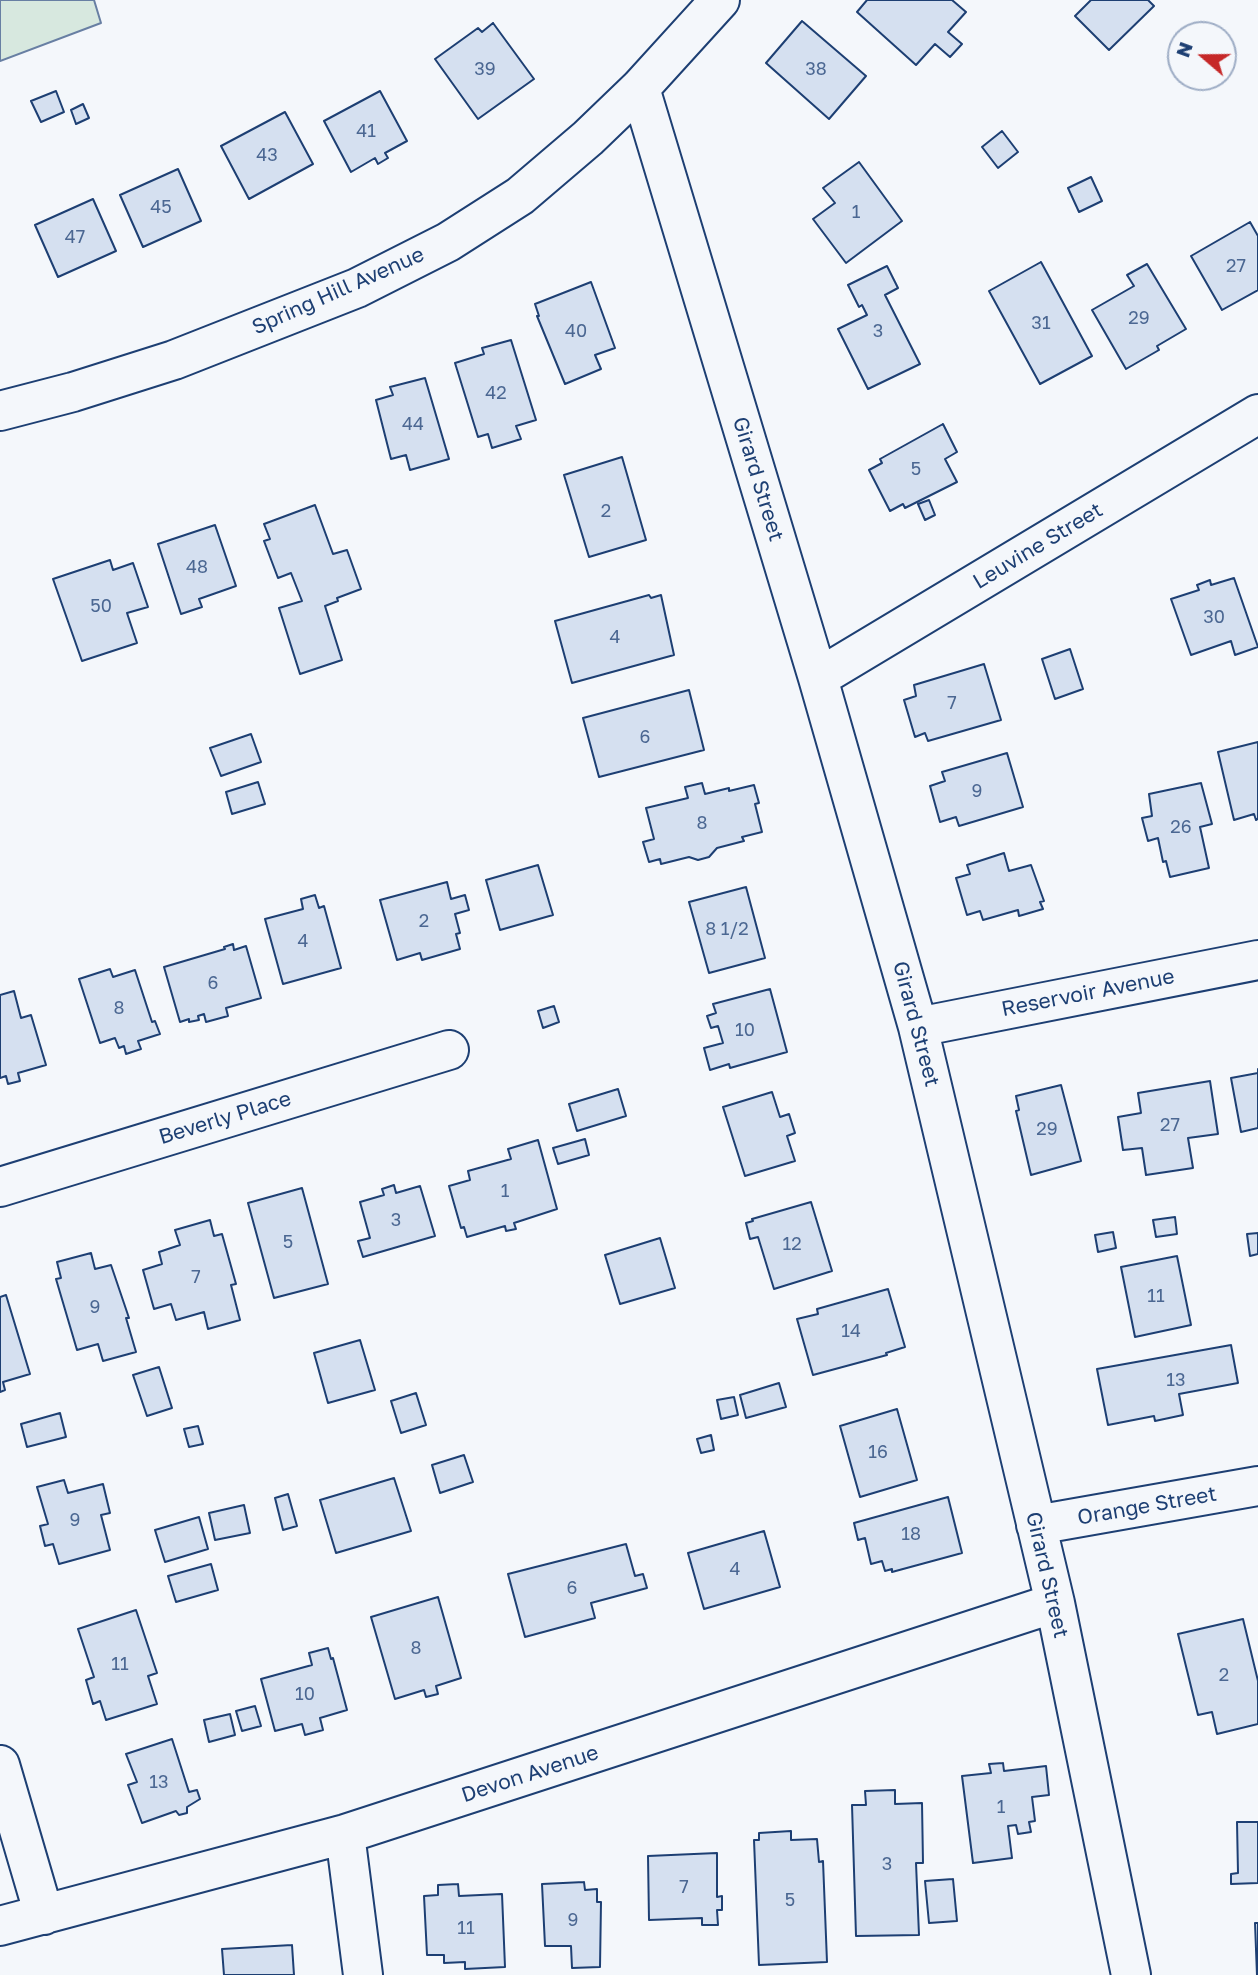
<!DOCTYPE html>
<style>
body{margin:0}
#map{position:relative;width:1258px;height:1975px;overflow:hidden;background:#f4f7fb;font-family:"Golos Text",sans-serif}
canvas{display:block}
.north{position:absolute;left:1167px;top:21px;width:70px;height:70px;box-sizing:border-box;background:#f4f7fb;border:2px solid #9eadc5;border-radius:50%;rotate:290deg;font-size:19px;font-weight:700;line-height:28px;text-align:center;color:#1d3f73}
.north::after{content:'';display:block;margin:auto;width:24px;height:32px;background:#c62828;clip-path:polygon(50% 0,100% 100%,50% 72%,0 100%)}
</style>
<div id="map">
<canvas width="1258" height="1975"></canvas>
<div class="north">N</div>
</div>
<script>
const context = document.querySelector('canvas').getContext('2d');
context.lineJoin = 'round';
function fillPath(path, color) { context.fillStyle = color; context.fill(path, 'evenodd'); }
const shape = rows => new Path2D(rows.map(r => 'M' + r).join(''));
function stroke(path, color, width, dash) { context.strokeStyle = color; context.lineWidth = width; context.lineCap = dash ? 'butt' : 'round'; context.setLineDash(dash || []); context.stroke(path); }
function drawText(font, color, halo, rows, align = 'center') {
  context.font = font + ' "Golos Text",sans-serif'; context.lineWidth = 5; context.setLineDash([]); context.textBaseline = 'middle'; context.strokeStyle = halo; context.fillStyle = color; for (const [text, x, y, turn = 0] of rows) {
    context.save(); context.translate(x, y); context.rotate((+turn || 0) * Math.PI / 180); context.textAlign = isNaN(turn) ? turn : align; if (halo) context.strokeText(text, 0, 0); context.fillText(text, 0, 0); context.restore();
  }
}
const green = shape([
 [0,0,94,0,101,23,0,61,0,0]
]);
const building = shape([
 [867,0,952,0,966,12,948,32,962,44,950,57,935,44,916,65,857,12,867,0],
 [1091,0,1148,0,1154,6,1109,50,1075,16,1091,0],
 [802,21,866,76,829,119,766,63,802,21],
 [493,23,534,79,478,119,435,59,478,28,482,32,493,23],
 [56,91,64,112,41,122,31,101,56,91],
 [380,91,407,141,385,153,388,158,378,164,375,158,351,172,324,121,380,91],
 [83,104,89,118,76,124,71,110,83,104],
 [285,112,313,164,249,199,221,146,285,112],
 [1002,131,1018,152,998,168,982,147,1002,131],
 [859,162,902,221,846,263,813,219,835,203,823,188,859,162],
 [178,169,201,221,143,247,120,195,178,169],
 [1091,177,1102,201,1079,212,1068,188,1091,177],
 [93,199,116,251,58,277,35,225,93,199],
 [1250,222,1258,236,1258,290,1222,310,1191,256,1250,222],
 [1041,262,1092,356,1040,384,989,291,1041,262],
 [1147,264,1186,329,1157,346,1159,350,1126,369,1092,310,1134,286,1127,275,1147,264],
 [887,266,898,288,885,295,920,364,868,389,838,329,867,315,862,305,859,307,848,285,887,266],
 [591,282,615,348,595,355,601,369,565,384,537,316,539,316,535,304,591,282],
 [511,340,536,420,516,426,521,439,492,448,488,434,478,437,455,363,484,354,482,348,511,340],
 [425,378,449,459,410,470,406,455,391,459,376,400,393,395,390,387,425,378],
 [943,424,957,452,945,459,957,482,905,508,903,504,890,511,869,470,882,463,880,459,943,424],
 [622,457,646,540,589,557,564,475,622,457],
 [929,500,935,515,925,520,918,504,929,500],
 [315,505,333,554,347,550,361,589,337,598,338,601,325,606,342,660,300,674,279,608,302,601,291,573,278,578,264,541,270,539,264,524,315,505],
 [215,525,236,586,199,599,202,607,181,614,158,544,215,525],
 [110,560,113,570,133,563,148,607,127,613,137,643,82,661,53,579,110,560],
 [1234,578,1258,647,1235,655,1231,641,1191,655,1171,599,1199,590,1197,585,1210,580,1211,585,1234,578],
 [649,595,651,598,661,595,674,655,572,683,555,621,649,595],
 [1070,649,1083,689,1055,699,1042,659,1070,649],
 [984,664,1001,720,928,741,925,733,915,737,904,700,916,696,914,685,984,664],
 [689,690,704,750,599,777,583,718,689,690],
 [251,734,261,762,221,776,210,748,251,734],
 [1258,742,1258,819,1256,820,1254,814,1234,820,1218,752,1258,742],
 [1007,753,1023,807,959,826,956,817,940,822,930,786,945,781,942,772,1007,753],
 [258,782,265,804,232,814,226,792,258,782],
 [702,783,705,794,729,788,729,791,754,785,759,803,755,804,762,832,742,837,744,841,717,848,709,857,698,860,689,857,661,864,660,859,649,862,643,842,654,839,646,808,688,798,685,787,702,783],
 [1201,783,1212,824,1200,827,1209,868,1170,877,1166,861,1163,862,1158,838,1148,841,1142,818,1152,816,1149,794,1201,783],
 [1004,853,1009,871,1031,865,1044,901,1040,902,1043,909,1019,916,1018,910,983,920,980,911,967,915,956,878,970,874,967,865,1004,853],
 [538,865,553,915,500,930,486,880,538,865],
 [447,882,451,899,465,895,469,910,455,914,460,933,456,934,460,949,422,960,420,953,397,960,380,900,447,882],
 [746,887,765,958,709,973,689,902,746,887],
 [315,895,319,908,324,906,341,968,283,984,265,919,303,909,301,899,315,895],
 [233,944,234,950,246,946,261,998,226,1008,228,1016,206,1022,204,1014,198,1016,199,1020,189,1022,189,1019,180,1022,164,967,225,949,224,947,233,944],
 [110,969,113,977,135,970,152,1022,155,1021,160,1034,138,1041,141,1049,126,1054,124,1046,119,1048,115,1038,100,1043,79,979,110,969],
 [770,989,787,1052,730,1068,729,1064,710,1070,704,1048,723,1043,718,1026,711,1028,707,1016,716,1013,713,1004,770,989],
 [14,991,21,1018,31,1015,46,1065,18,1073,20,1081,8,1084,6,1076,0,1078,0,995,14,991],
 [554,1006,559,1022,543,1028,538,1011,554,1006],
 [1258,1069,1258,1128,1241,1132,1231,1078,1258,1073,1258,1069],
 [1210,1081,1218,1134,1188,1138,1193,1168,1146,1175,1142,1148,1123,1150,1118,1117,1141,1113,1138,1093,1210,1081],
 [1061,1085,1081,1161,1031,1175,1016,1111,1019,1110,1016,1096,1061,1085],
 [618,1089,626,1116,577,1131,569,1104,618,1089],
 [772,1092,780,1117,789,1114,795,1133,787,1136,795,1161,745,1176,723,1107,772,1092],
 [585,1139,589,1155,558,1164,553,1148,585,1139],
 [538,1140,557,1209,514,1223,516,1229,506,1231,505,1226,467,1237,464,1227,461,1228,449,1186,470,1180,468,1171,511,1159,508,1149,538,1140],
 [394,1185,396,1193,420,1186,435,1236,363,1257,358,1241,370,1238,360,1202,384,1195,382,1189,394,1185],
 [302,1188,328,1284,274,1298,248,1203,302,1188],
 [811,1202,832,1271,774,1289,758,1237,750,1239,746,1223,753,1221,752,1219,811,1202],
 [1175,1217,1177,1234,1156,1237,1153,1220,1175,1217],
 [210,1220,214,1236,222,1234,236,1284,231,1285,240,1320,208,1329,204,1312,176,1320,171,1304,154,1309,143,1270,162,1264,159,1252,180,1245,175,1230,210,1220],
 [1113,1232,1116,1248,1098,1252,1095,1235,1113,1232],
 [1258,1233,1258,1254,1250,1256,1247,1234,1258,1233],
 [660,1238,675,1288,620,1304,605,1255,660,1238],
 [91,1253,95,1269,111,1265,129,1318,126,1318,136,1352,103,1361,98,1344,77,1350,56,1279,61,1278,57,1262,91,1253],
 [1177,1256,1191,1325,1135,1337,1121,1267,1177,1256],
 [888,1289,905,1347,886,1353,887,1355,813,1375,797,1319,818,1314,817,1309,888,1289],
 [6,1295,30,1374,3,1382,5,1390,0,1392,0,1297,6,1295],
 [360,1340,375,1390,328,1403,314,1353,360,1340],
 [1231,1345,1238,1383,1179,1394,1183,1415,1155,1421,1154,1416,1108,1425,1097,1369,1231,1345],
 [159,1367,172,1408,147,1416,133,1375,159,1367],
 [779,1383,786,1407,746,1418,740,1395,779,1383],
 [416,1393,426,1425,401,1433,391,1401,416,1393],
 [734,1397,738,1415,721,1419,717,1400,734,1397],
 [897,1409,917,1480,860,1497,840,1426,897,1409],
 [60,1413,66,1437,27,1447,21,1424,60,1413],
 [198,1426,203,1444,189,1447,184,1429,198,1426],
 [711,1435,714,1450,701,1453,697,1439,711,1435],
 [464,1455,473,1482,440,1493,432,1465,464,1455],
 [394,1478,411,1531,336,1553,320,1500,394,1478],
 [64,1480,68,1493,103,1484,110,1513,101,1515,110,1550,59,1564,53,1544,45,1546,40,1526,48,1524,37,1487,64,1480],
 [288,1494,297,1526,283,1530,275,1498,288,1494],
 [948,1497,962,1553,892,1572,892,1569,885,1571,882,1561,871,1564,865,1538,858,1540,854,1523,948,1497],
 [244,1505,250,1533,215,1540,209,1513,244,1505],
 [199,1517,208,1549,165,1562,155,1530,199,1517],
 [764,1531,780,1587,704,1609,688,1553,764,1531],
 [626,1544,635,1576,643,1574,647,1588,591,1603,595,1618,525,1637,508,1574,626,1544],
 [211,1564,218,1590,176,1602,168,1576,211,1564],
 [438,1597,461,1678,436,1686,438,1694,426,1697,424,1690,395,1699,371,1617,438,1597],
 [136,1610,157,1673,148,1676,157,1704,106,1720,100,1701,93,1704,86,1680,94,1677,78,1629,136,1610],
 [1243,1619,1258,1681,1258,1724,1217,1734,1212,1712,1198,1715,1178,1634,1243,1619],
 [328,1648,331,1659,333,1658,347,1710,320,1718,323,1730,305,1735,302,1724,275,1731,261,1679,312,1665,309,1653,328,1648],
 [255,1706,261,1726,242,1731,236,1711,255,1706],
 [230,1714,235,1735,209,1742,204,1720,230,1714],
 [172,1739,189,1792,197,1790,200,1799,187,1807,187,1813,179,1815,176,1811,142,1823,128,1785,137,1782,126,1754,172,1739],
 [1003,1763,1004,1771,1046,1766,1049,1795,1032,1797,1035,1821,1029,1822,1031,1832,1018,1834,1016,1825,1008,1826,1012,1858,973,1863,962,1776,991,1773,989,1764,1003,1763],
 [895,1790,895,1804,922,1803,923,1863,916,1863,919,1935,856,1936,852,1805,866,1805,865,1791,895,1790],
 [1237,1822,1258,1822,1258,1883,1231,1884,1231,1874,1238,1873,1237,1822],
 [791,1831,791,1840,817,1839,819,1862,823,1861,827,1962,759,1965,754,1840,759,1840,759,1833,791,1831],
 [717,1853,717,1897,722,1896,722,1910,717,1910,718,1925,702,1925,702,1918,649,1920,648,1856,717,1853],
 [953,1879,957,1921,929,1923,925,1881,953,1879],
 [584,1882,585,1890,597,1889,597,1902,601,1902,600,1967,572,1968,571,1946,545,1946,542,1884,584,1882],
 [458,1884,459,1896,502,1894,505,1967,465,1969,465,1962,444,1963,444,1955,427,1955,424,1896,438,1895,438,1885,458,1884],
 [1255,1923,1258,1923,1258,1975,1257,1975,1255,1923],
 [292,1945,294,1975,224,1975,222,1949,292,1945]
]);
const minor = shape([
 [640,88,818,678,918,1027,1055,1603,1131,1975],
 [0,411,73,392,174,360,357,288,448,242,520,196,588,138,640,88,720,0],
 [818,678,1258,414],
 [918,1027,1258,960],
 [0,1187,449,1050],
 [1036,1525,1258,1486],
 [0,1765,44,1915],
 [345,1834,363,1975],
 [0,1926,345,1834,1055,1603]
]);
const numberNames = [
 ["39",485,69],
 ["38",816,69],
 ["41",366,131],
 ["43",267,155],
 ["45",161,207],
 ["1",856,212],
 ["47",75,237],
 ["27",1236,266],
 ["29",1139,318],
 ["31",1041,323],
 ["40",576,331],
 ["3",878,331],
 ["42",496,393],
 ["44",413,424],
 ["5",916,469],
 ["2",606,511],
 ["48",197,567],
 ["50",101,606],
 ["30",1214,617],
 ["4",615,637],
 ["7",952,703],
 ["6",645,737],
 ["9",977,791],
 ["8",702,823],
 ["26",1181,827],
 ["2",424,921],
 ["8 1/2",727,929],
 ["4",303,941],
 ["6",213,983],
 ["8",119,1008],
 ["10",745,1030],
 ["27",1170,1125],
 ["29",1047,1129],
 ["1",505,1191],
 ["3",396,1220],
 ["5",288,1242],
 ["12",792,1244],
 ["7",196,1277],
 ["11",1156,1296],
 ["9",95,1307],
 ["14",851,1331],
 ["13",1176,1380],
 ["16",878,1452],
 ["9",75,1520],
 ["18",911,1534],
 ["4",735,1569],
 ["6",572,1588],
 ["8",416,1648],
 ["11",120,1664],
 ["2",1224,1675],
 ["10",305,1694],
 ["13",159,1782],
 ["1",1001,1807],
 ["3",887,1864],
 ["7",684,1887],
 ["5",790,1900],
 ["9",573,1920],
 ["11",466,1928]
];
const streetNames = [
 ["Spring Hill Avenue",338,291,-24],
 ["Girard Street",758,479,73],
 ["Leuvine Street",1038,546,-31],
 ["Reservoir Avenue",1088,993,-11],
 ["Girard Street",916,1024,75],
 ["Beverly Place",225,1118,-17],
 ["Orange Street",1147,1506,-10],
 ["Girard Street",1047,1575,77],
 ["Devon Avenue",530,1774,-18]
];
fillPath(green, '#d7e8df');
stroke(green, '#687fa3', 2);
fillPath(building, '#d5e0f0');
stroke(building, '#1d3f73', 2);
stroke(minor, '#1d3f73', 42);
stroke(minor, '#f4f7fb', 38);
drawText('18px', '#4b6792', null, numberNames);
drawText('21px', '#1d3f73', '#f4f7fb', streetNames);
</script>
